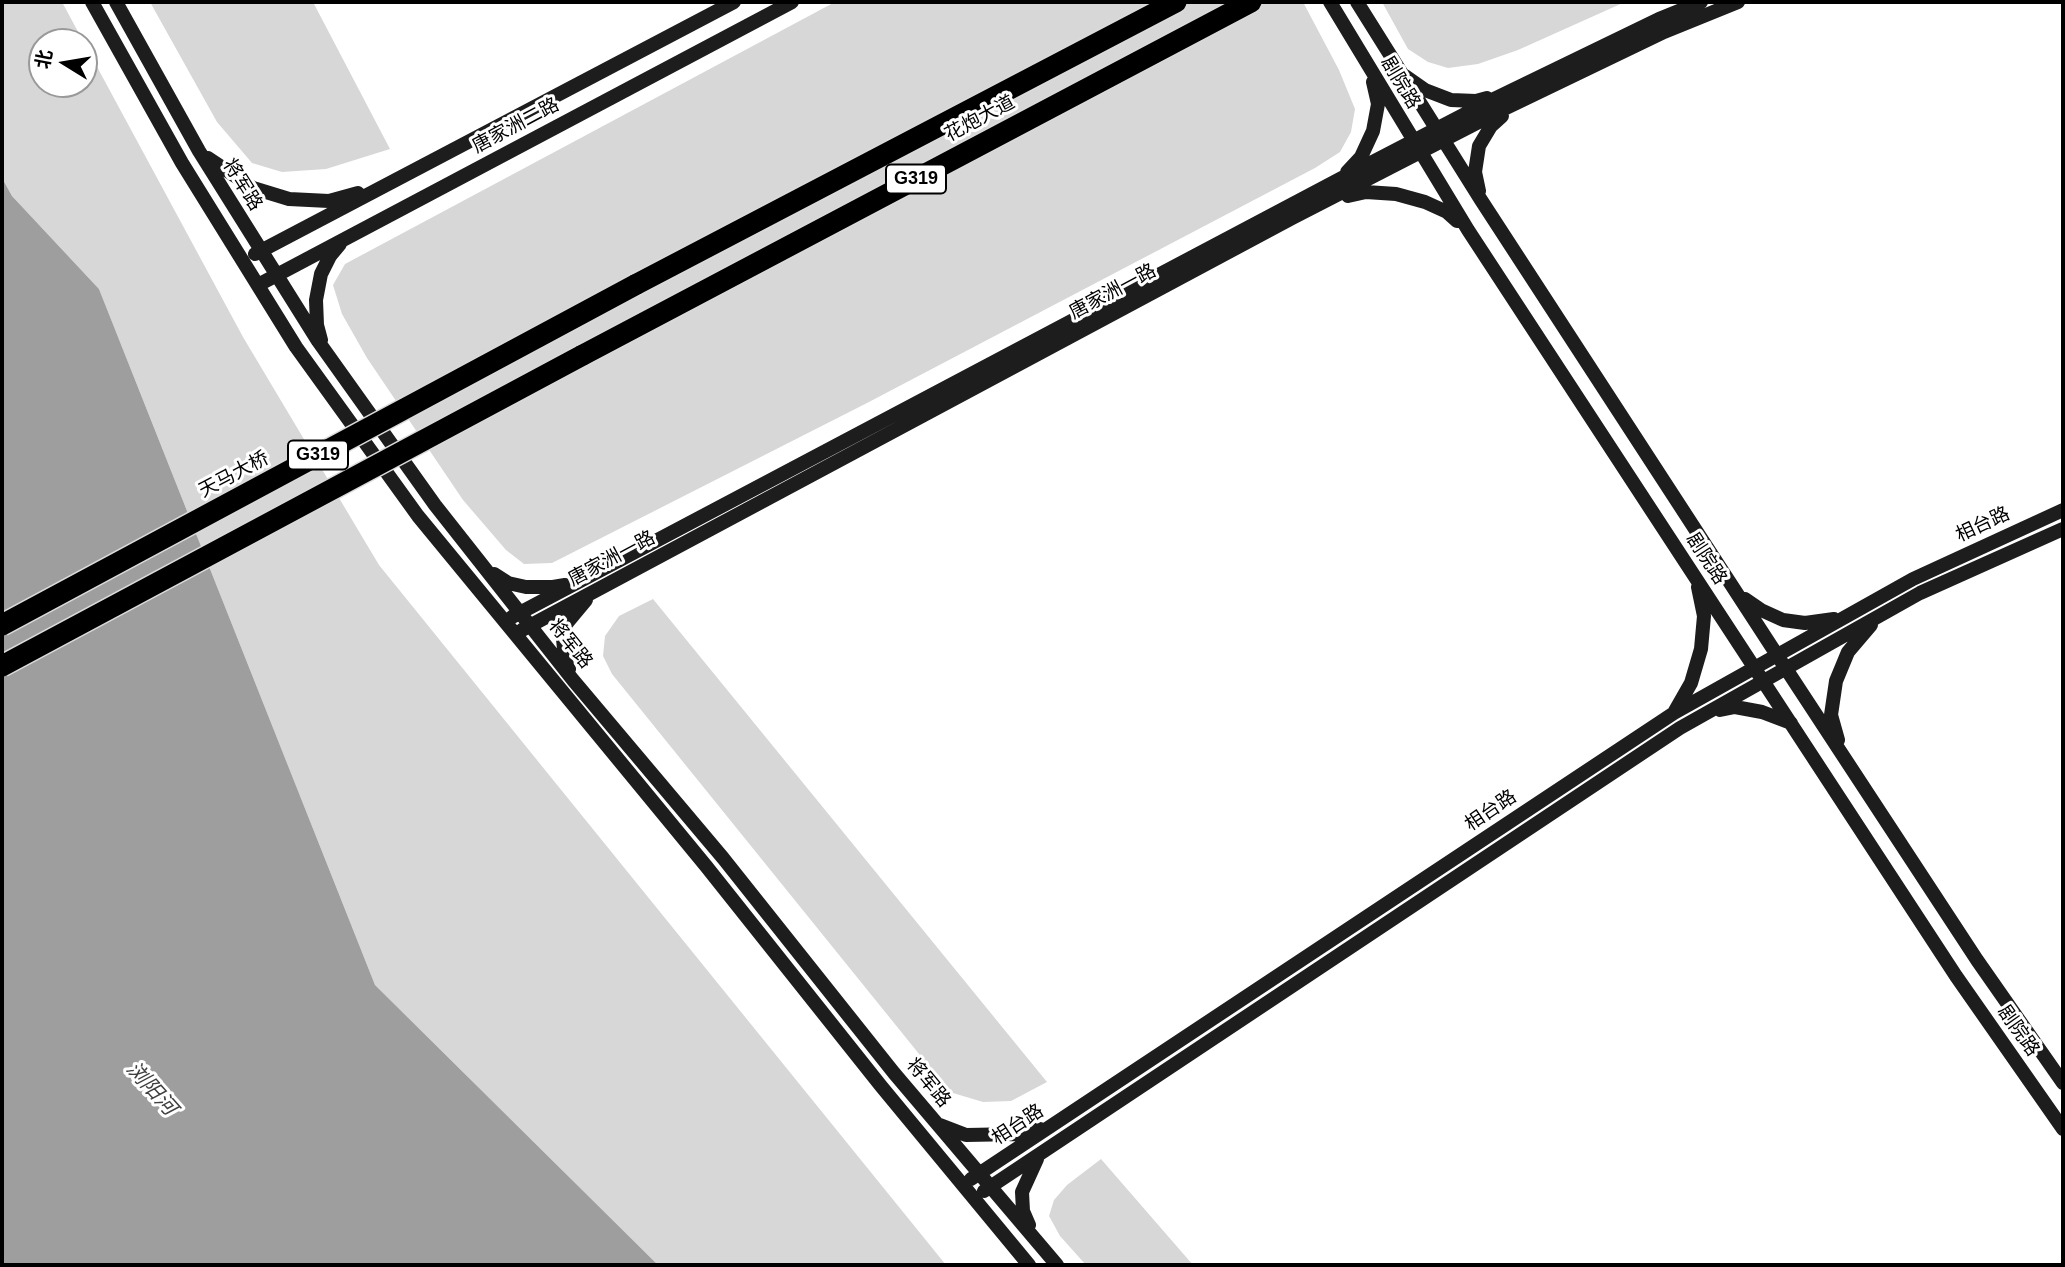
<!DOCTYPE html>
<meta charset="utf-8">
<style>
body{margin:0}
#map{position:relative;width:2065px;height:1267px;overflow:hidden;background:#fff;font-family:Arial,"Noto Sans SC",sans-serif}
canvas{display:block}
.frame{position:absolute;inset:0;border:4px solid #000;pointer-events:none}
.north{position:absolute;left:28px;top:28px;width:70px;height:70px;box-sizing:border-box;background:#fff;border:2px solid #999;border-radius:50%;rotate:281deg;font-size:19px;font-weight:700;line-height:28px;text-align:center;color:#000}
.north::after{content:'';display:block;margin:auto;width:24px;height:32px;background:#000;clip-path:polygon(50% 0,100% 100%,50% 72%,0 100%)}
</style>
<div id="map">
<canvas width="2065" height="1267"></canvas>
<div class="frame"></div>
<div class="north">北</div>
</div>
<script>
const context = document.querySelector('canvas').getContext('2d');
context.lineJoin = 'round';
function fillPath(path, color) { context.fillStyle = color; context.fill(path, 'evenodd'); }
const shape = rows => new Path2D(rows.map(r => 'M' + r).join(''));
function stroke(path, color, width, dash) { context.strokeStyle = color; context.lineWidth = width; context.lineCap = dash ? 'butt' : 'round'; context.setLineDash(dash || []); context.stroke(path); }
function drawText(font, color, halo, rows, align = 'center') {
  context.font = font + ' Arial,"Noto Sans SC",sans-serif'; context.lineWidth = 6; context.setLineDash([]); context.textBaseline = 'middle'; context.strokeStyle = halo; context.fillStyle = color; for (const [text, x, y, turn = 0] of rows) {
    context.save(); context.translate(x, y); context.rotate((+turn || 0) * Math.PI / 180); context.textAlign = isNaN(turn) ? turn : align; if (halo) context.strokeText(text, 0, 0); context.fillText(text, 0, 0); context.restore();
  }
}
const green = shape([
 [2,2,62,2,243,337,379,565,946,1265,658,1265,375,985,99,289,12,196,2,178],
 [42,42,84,42,84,84,42,84],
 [150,2,313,2,390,149,326,169,282,172,252,163,217,122],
 [835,2,1303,2,1339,70,1355,109,1351,132,1340,152,1315,168,867,403,552,563,524,564,506,550,463,500,367,358,342,314,333,285,345,264],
 [1382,2,1625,2,1518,50,1478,64,1448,68,1428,62,1408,49],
 [653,599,1047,1082,1011,1101,983,1102,953,1093,932,1070,612,674,603,656,605,636,619,616],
 [1101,1159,1193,1265,1086,1265,1060,1236,1049,1216,1054,1200,1067,1185]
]);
const water = shape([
 [2,178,12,196,99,289,375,985,658,1265,2,1265]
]);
const secondary = shape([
 [92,2,182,163,296,347,418,516,706,866,881,1086,1029,1265],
 [116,2,199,151,318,341,435,505,573,680,723,858,894,1073,1057,1265],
 [1330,2,1468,230,1956,976,2063,1129],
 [1357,2,1481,200,1777,655,1977,960,2063,1083],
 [1405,76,1425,90,1451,100,1476,101,1487,98],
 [208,158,253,188,289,199,329,201,358,193],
 [1347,172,1361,157,1373,131,1378,104,1373,82],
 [1479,191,1475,172,1479,146,1491,126,1502,116],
 [1348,196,1366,192,1396,194,1425,202,1447,212,1457,221],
 [255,254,734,2],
 [258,285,792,2],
 [321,340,317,325,316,300,321,274,330,256,340,244],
 [494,574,508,583,526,587,553,587,565,585],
 [1745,599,1761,610,1783,620,1805,623,1834,619],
 [512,617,1340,179,1496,98,1659,19,1701,2],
 [522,630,1292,218,1502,110,1664,32,1738,2],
 [569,669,565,659,563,639,566,624,586,600],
 [1720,710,1735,707,1762,712,1791,723],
 [1675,711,1691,683,1701,649,1704,616,1698,587],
 [1838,740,1831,715,1836,681,1848,652,1871,625],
 [940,1125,966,1135,1019,1134,1040,1129],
 [971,1179,1674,713,1913,579,2063,510],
 [984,1191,1680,728,1920,593,2063,529],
 [1029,1225,1023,1211,1022,1192,1037,1159]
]);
const highway = shape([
 [635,285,1176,2],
 [581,356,1251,2]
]);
const highwayBridge = shape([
 [2,625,635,285],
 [2,666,581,356]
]);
const shields = [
 [916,179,60],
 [318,455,60]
];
const shieldNames = [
 ["G319",916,179],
 ["G319",318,455]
];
const streetNames = [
 ["剧院路",1400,83,59],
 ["花炮大道",980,119,-28],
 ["唐家洲二路",516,126,-28],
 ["将军路",242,185,58],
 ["唐家洲一路",1113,292,-28],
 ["天马大桥",234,475,-28],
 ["相台路",1983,525,-25],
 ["唐家洲一路",612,559,-28],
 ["剧院路",1706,559,57],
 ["将军路",570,644,51],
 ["相台路",1491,811,-34],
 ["剧院路",2018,1031,55],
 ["将军路",928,1083,50],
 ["相台路",1018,1125,-33]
];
const waterNames = [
 ["浏阳河",151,1089,48]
];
fillPath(green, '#d7d7d7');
fillPath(water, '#9e9e9e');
stroke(highway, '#dbdbdb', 24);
stroke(secondary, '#1d1d1d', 14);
stroke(highway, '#000', 21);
stroke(highwayBridge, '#dbdbdb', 24, []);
stroke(highwayBridge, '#000', 21);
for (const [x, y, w] of shields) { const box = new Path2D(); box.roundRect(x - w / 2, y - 14.5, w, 29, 5); context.fillStyle = '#fff'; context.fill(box); stroke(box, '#000', 2); }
drawText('bold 18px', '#000', null, shieldNames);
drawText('19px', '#000', '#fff', streetNames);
drawText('italic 21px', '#3f3f3f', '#fff', waterNames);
</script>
